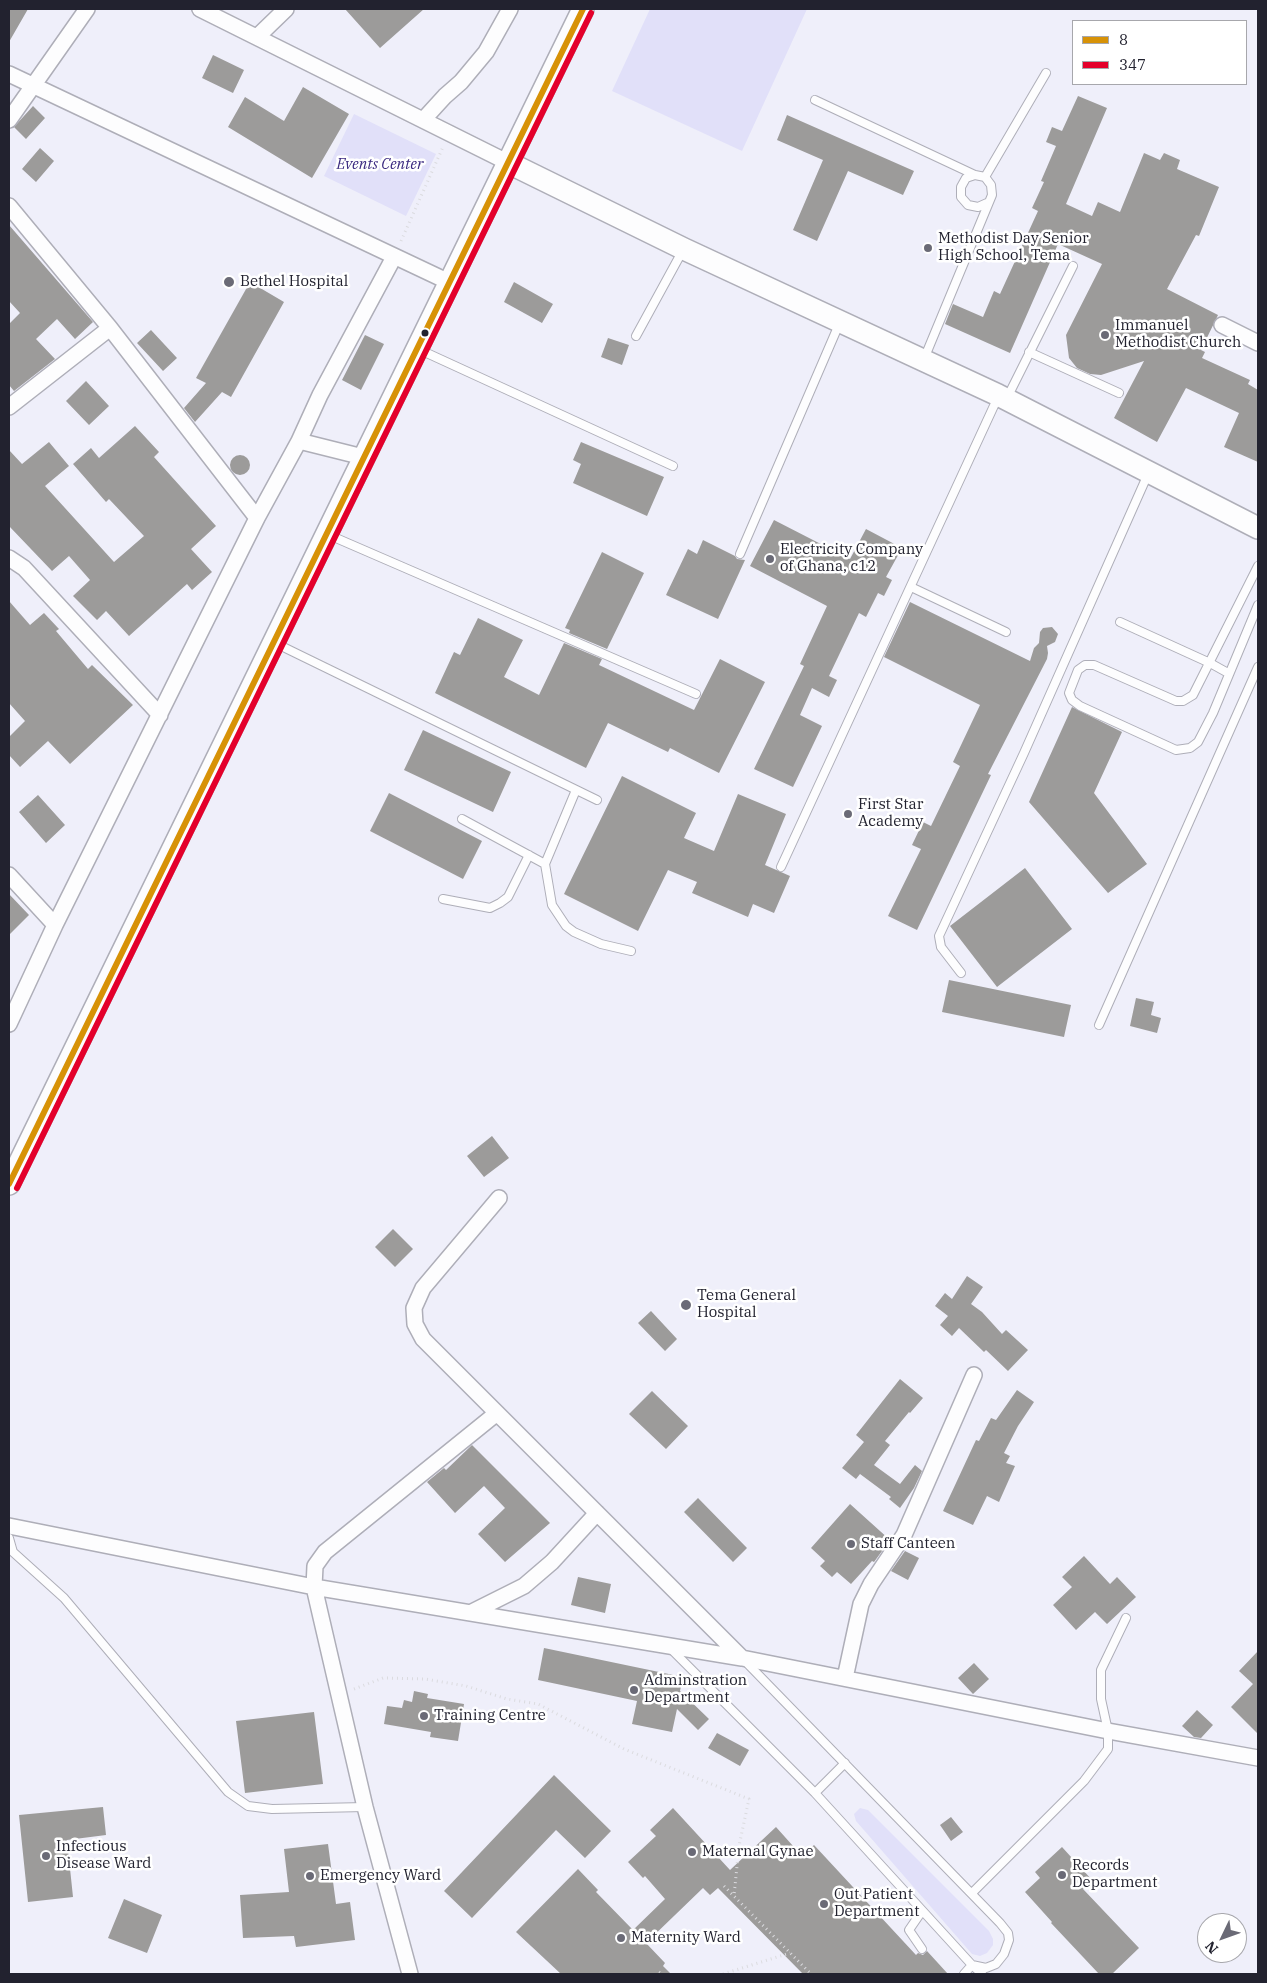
<!DOCTYPE html>
<style>
body{margin:0}
#map{position:relative;width:1267px;height:1983px;overflow:hidden;background:#efeffa;font-family:"IBM Plex Serif",serif}
canvas{display:block}
.frame{position:absolute;inset:0;border:10px solid #22222f;pointer-events:none}
.legend{position:absolute;left:1072px;top:20px;width:175px;height:65px;box-sizing:border-box;background:#fff;border:1px solid #a7a7ac;margin:0;padding:6px 9px;list-style:none;font-size:15px;color:#22222f}
.legend li{display:flex;align-items:center;gap:10px;height:25px}
.legend b{width:25px;border:1px solid #a7a7ac}
.north{position:absolute;left:1197px;top:1913px;width:50px;height:50px;box-sizing:border-box;background:#fff;border:1px solid #a7a7ac;border-radius:50%;rotate:228deg;font-size:14px;font-weight:700;line-height:20px;text-align:center;color:#22222f}
.north::after{content:'';display:block;margin:auto;width:18px;height:22px;background:#6a6a76;clip-path:polygon(50% 0,100% 100%,50% 72%,0 100%)}
</style>
<div id="map">
<canvas width="1267" height="1983"></canvas>
<div class="frame"></div>
<ul class="legend">
<li><b style="height:6px;background:#d79207"></b>8</li>
<li><b style="height:6px;background:#e4002b"></b>347</li>
</ul>
<div class="north">N</div>
</div>
<script>
const context = document.querySelector('canvas').getContext('2d');
context.lineJoin = 'round';
function fillPath(path, color) { context.fillStyle = color; context.fill(path, 'evenodd'); }
const shape = rows => new Path2D(rows.map(r => 'M' + r).join(''));
function stroke(path, color, width, dash) { context.strokeStyle = color; context.lineWidth = width; context.lineCap = dash ? 'butt' : 'round'; context.setLineDash(dash || []); context.stroke(path); }
function drawText(font, color, halo, rows, align = 'center') {
  context.font = font + ' "IBM Plex Serif",serif'; context.lineWidth = 5; context.setLineDash([]); context.textBaseline = 'middle'; context.strokeStyle = halo; context.fillStyle = color; for (const [text, x, y, turn = 0] of rows) {
    context.save(); context.translate(x, y); context.rotate((+turn || 0) * Math.PI / 180); context.textAlign = isNaN(turn) ? turn : align; if (halo) context.strokeText(text, 0, 0); context.fillText(text, 0, 0); context.restore();
  }
}
const green = shape([
 [650,9,807,9,742,151,612,91],
 [354,114,436,154,406,216,324,176],
 [860,1808,868,1810,989,1931,993,1939,993,1945,987,1953,980,1956,972,1954,856,1821,854,1814]
]);
const building = shape([
 [9,9,28,9,9,42],
 [345,9,424,9,380,48],
 [213,55,244,70,233,93,202,78],
 [303,87,349,114,312,178,228,127,245,97,284,121],
 [1078,96,1107,108,1066,204,1092,216,1098,202,1120,212,1144,153,1160,160,1164,153,1180,160,1177,169,1219,187,1199,236,1196,235,1167,289,1218,315,1201,350,1205,352,1202,358,1250,380,1248,384,1258,390,1258,462,1224,447,1239,413,1186,388,1157,442,1114,418,1144,361,1101,375,1090,374,1077,368,1069,358,1066,335,1102,264,1058,244,1010,353,945,324,953,304,983,317,994,291,1000,294,1038,211,1032,208,1044,182,1041,181,1056,146,1046,142,1052,127,1062,131],
 [33,106,45,118,26,139,14,127],
 [787,115,914,171,903,195,848,171,817,241,793,230,823,160,777,140],
 [40,148,54,161,36,182,22,169],
 [9,225,93,322,75,339,57,319,36,339,55,359,14,391,9,385,9,324,20,313,9,301],
 [250,282,284,302,231,397,222,392,195,422,184,408,206,383,196,378],
 [514,282,553,304,542,323,504,302],
 [151,330,177,358,163,371,137,343],
 [365,335,384,344,361,390,342,380],
 [608,338,629,345,622,365,601,357],
 [86,381,109,406,89,425,66,401],
 [135,426,159,452,154,457,216,526,191,549,212,572,192,590,187,584,129,636,106,611,97,620,73,596,90,580,69,556,52,571,9,526,9,450,22,464,49,442,69,466,45,486,114,562,144,536,109,499,106,502,73,464,91,448,99,458],
 [581,442,664,477,647,516,573,483,581,464,573,460],
 '230 465a10 10 0 1 1 20 0a10 10 0 1 1-20 0Z',
 [774,520,850,559,866,529,902,548,886,577,892,580,884,596,878,593,866,617,859,613,829,676,837,680,829,697,812,688,800,715,822,726,793,787,754,769,804,666,800,664,827,606,750,566],
 [703,540,735,556,737,559,745,560,718,619,666,595,688,549,697,554],
 [602,552,644,573,607,649,569,633,570,630,565,628],
 [9,601,30,625,44,613,59,629,56,631,88,669,92,665,133,705,70,764,48,741,20,767,9,755,9,737,25,721,9,703],
 [910,602,1030,661,1034,648,1039,643,1040,632,1043,628,1052,627,1058,634,1055,642,1047,646,1048,653,1047,659,988,774,991,775,917,930,888,916,921,849,912,845,923,822,931,826,960,766,953,762,980,705,884,657],
 [478,618,523,640,504,677,539,695,564,643,602,659,599,665,694,710,720,659,765,682,719,773,670,748,668,752,608,723,586,768,435,693,454,652,460,655],
 [1072,707,1122,732,1094,793,1147,864,1108,893,1029,802],
 [423,730,511,772,493,812,404,770],
 [622,776,696,813,684,838,714,851,738,794,786,814,765,865,790,876,774,913,753,904,748,917,692,893,697,882,668,870,638,931,564,894],
 [389,793,482,841,463,879,370,831],
 [38,795,65,825,46,843,19,812],
 [1025,868,1072,929,997,987,950,926],
 [9,894,29,915,9,935],
 [949,980,1071,1005,1064,1037,942,1012],
 [1136,998,1154,1002,1151,1015,1161,1018,1157,1033,1130,1026],
 [492,1136,509,1158,484,1177,467,1156],
 [393,1229,413,1249,395,1267,375,1247],
 [967,1276,983,1287,971,1304,982,1312,1002,1334,1006,1330,1028,1350,1008,1371,986,1350,984,1352,959,1328,952,1336,940,1325,948,1316,935,1306,945,1293,952,1299],
 [651,1311,677,1339,665,1351,638,1323],
 [900,1379,923,1398,910,1413,909,1412,885,1441,890,1445,874,1465,900,1484,915,1465,922,1471,914,1488,900,1508,889,1499,891,1497,860,1474,856,1479,842,1468,864,1442,856,1435],
 [1017,1390,1034,1402,1018,1426,1004,1453,1010,1456,1006,1463,1015,1466,999,1502,987,1496,973,1525,943,1511,976,1440,979,1441,991,1418,996,1420],
 [652,1391,688,1426,666,1449,629,1414],
 [472,1445,550,1523,505,1562,478,1534,505,1508,484,1486,455,1513,427,1482,444,1468,446,1470],
 [698,1498,747,1548,733,1562,684,1512],
 [850,1504,890,1540,874,1562,872,1561,851,1584,837,1572,832,1577,820,1566,825,1561,811,1548],
 [905,1551,919,1558,908,1580,891,1571],
 [1084,1556,1110,1584,1117,1577,1136,1597,1107,1624,1095,1612,1076,1630,1053,1605,1072,1587,1062,1577],
 [578,1577,611,1584,605,1613,571,1605],
 [544,1648,683,1677,680,1691,709,1719,698,1730,677,1709,672,1732,632,1724,637,1701,538,1680],
 [1258,1651,1258,1734,1231,1707,1253,1684,1239,1671],
 [974,1663,989,1679,973,1694,958,1678],
 [414,1691,428,1694,427,1698,464,1704,458,1741,430,1737,431,1732,384,1724,387,1706,402,1708,404,1700,412,1702],
 [1197,1710,1213,1725,1201,1738,1194,1737,1182,1726],
 [314,1712,323,1784,245,1793,236,1721],
 [717,1733,749,1750,740,1766,708,1748],
 [554,1775,611,1831,585,1858,556,1830,472,1918,444,1891],
 [103,1807,106,1835,67,1840,73,1897,28,1902,19,1815],
 [673,1808,730,1870,776,1827,802,1856,814,1845,916,1955,918,1953,923,1955,927,1951,948,1974,803,1974,718,1888,710,1895,703,1888,646,1943,665,1963,663,1966,671,1974,561,1974,516,1932,578,1869,598,1890,596,1892,633,1930,665,1899,645,1876,643,1878,628,1862,656,1836,650,1830],
 [951,1817,963,1832,951,1841,940,1825],
 [328,1844,336,1904,350,1902,355,1940,296,1947,294,1936,243,1938,240,1895,289,1892,284,1849],
 [1062,1847,1092,1880,1083,1889,1139,1948,1112,1974,1099,1974,1051,1923,1052,1922,1025,1892,1040,1878,1035,1872],
 [124,1899,162,1915,147,1953,108,1938]
]);
const path = shape([
 [401,241,443,147],
 [354,1689,383,1678,425,1679,466,1686,507,1699,538,1704,624,1749,749,1799,739,1846,734,1896],
 [724,1886,811,1974],
 [659,1972,662,1974],
 [723,1974,790,1953]
]);
const lane = shape([
 [815,100,975,175],
 [985,177,1046,73],
 [636,336,683,250],
 [418,349,673,466],
 [1029,352,1119,393],
 [924,359,992,195,991,185,985,177,975,175,966,178,961,187,961,197,968,205,978,207,987,203],
 [1007,398,1073,266],
 [329,535,696,694],
 [740,554,840,322],
 [1258,566,1193,695,1183,701,1176,701,1094,665,1085,665,1078,670,1069,693,1072,700,1080,706,1176,750,1190,748,1198,742,1213,713,1258,605],
 [911,587,1006,632],
 [1120,622,1210,663,1228,673],
 [275,643,597,800],
 [576,790,545,864,552,905,566,926,574,932,601,944,631,951],
 [462,819,545,864],
 [781,867,998,397],
 [443,899,490,908,500,903,508,897,529,855],
 [961,973,941,947,939,936,1024,753,1148,474],
 [1099,1025,1258,667],
 [9,1538,13,1552,64,1598,228,1792,248,1806,272,1809,365,1807],
 [671,1649,815,1793,972,1965,986,1968,996,1964,1004,1954,1009,1940,1008,1933,1000,1923,744,1660],
 [815,1793,845,1763],
 [972,1893,1084,1781,1108,1749,1108,1731,1101,1699,1101,1670,1126,1618],
 [922,1949,909,1930,922,1911],
 [964,1974,972,1965,982,1974]
]);
const street = shape([
 [200,9,509,163],
 [257,37,286,9],
 [9,74,449,282],
 [424,119,445,96,461,82,486,52,510,9],
 [9,120,87,9],
 [9,206,110,328,257,518],
 [1222,325,1258,343],
 [9,407,110,328],
 [299,441,320,395,394,257],
 [9,558,24,568,160,715],
 [9,875,55,925],
 [9,1024,55,925,257,518,299,441,363,457],
 [499,1198,423,1288,414,1308,415,1324,423,1339,742,1658],
 [9,1526,314,1587,742,1658,1108,1731,1258,1758],
 [470,1613,524,1586,552,1562,597,1513],
 [845,1678,861,1604,871,1584,904,1535,974,1375],
 [410,1974,365,1807,314,1587,315,1566,325,1552,497,1413]
]);
const secondary = shape([
 [509,163,684,249,998,395,1258,528],
 [9,1184,583,9]
]);
const bus1 = shape([
 [9,1184,583,9]
]);
const bus2 = shape([
 [17,1188,591,13]
]);
const markers = [
 [928,248,5,"#6a6a76"],
 [229,282,6,"#6a6a76"],
 [425,333,4.5,"#22222f"],
 [1105,335,5,"#6a6a76"],
 [770,559,5,"#6a6a76"],
 [848,814,5,"#6a6a76"],
 [686,1305,6,"#6a6a76"],
 [851,1544,5,"#6a6a76"],
 [634,1690,5,"#6a6a76"],
 [424,1716,5,"#6a6a76"],
 [692,1852,5,"#6a6a76"],
 [46,1856,5,"#6a6a76"],
 [1062,1875,5,"#6a6a76"],
 [310,1876,5,"#6a6a76"],
 [824,1904,5,"#6a6a76"],
 [621,1938,5,"#6a6a76"]
];
const parkNames = [
 ["Events Center",380,165]
];
const poiNames = [
 ["Methodist Day Senior",938,239],
 ["High School, Tema",938,256],
 ["Bethel Hospital",240,282],
 ["Immanuel",1115,326],
 ["Methodist Church",1115,343],
 ["Electricity Company",780,550],
 ["of Ghana, c12",780,567],
 ["First Star",858,805],
 ["Academy",858,822],
 ["Tema General",697,1296],
 ["Hospital",697,1313],
 ["Staff Canteen",861,1544],
 ["Adminstration",644,1681],
 ["Department",644,1698],
 ["Training Centre",434,1716],
 ["Infectious",56,1847],
 ["Disease Ward",56,1864],
 ["Maternal Gynae",702,1852],
 ["Records",1072,1866],
 ["Department",1072,1883],
 ["Emergency Ward",320,1876],
 ["Out Patient",834,1895],
 ["Department",834,1912],
 ["Maternity Ward",631,1938]
];
fillPath(green, '#e1e0f9');
fillPath(building, '#9c9b9a');
stroke(lane, '#aeaeb8', 10);
stroke(street, '#aeaeb8', 18);
stroke(secondary, '#aeaeb8', 24);
stroke(path, '#dbdbdf', 3, [1, 4]);
stroke(lane, '#fdfdfe', 8);
stroke(street, '#fdfdfe', 15);
stroke(secondary, '#fdfdfe', 21);
stroke(bus1, '#d79207', 6);
stroke(bus2, '#e4002b', 6);
for (const [x, y, r, color] of markers) { const dot = new Path2D(); dot.arc(x, y, r, 0, 2 * Math.PI); context.fillStyle = color; context.fill(dot); stroke(dot, '#fff', 2); }
drawText('italic 15px', '#3b2a80', '#fff', parkNames);
drawText('15px', '#22222f', '#fff', poiNames, 'left');
</script>
